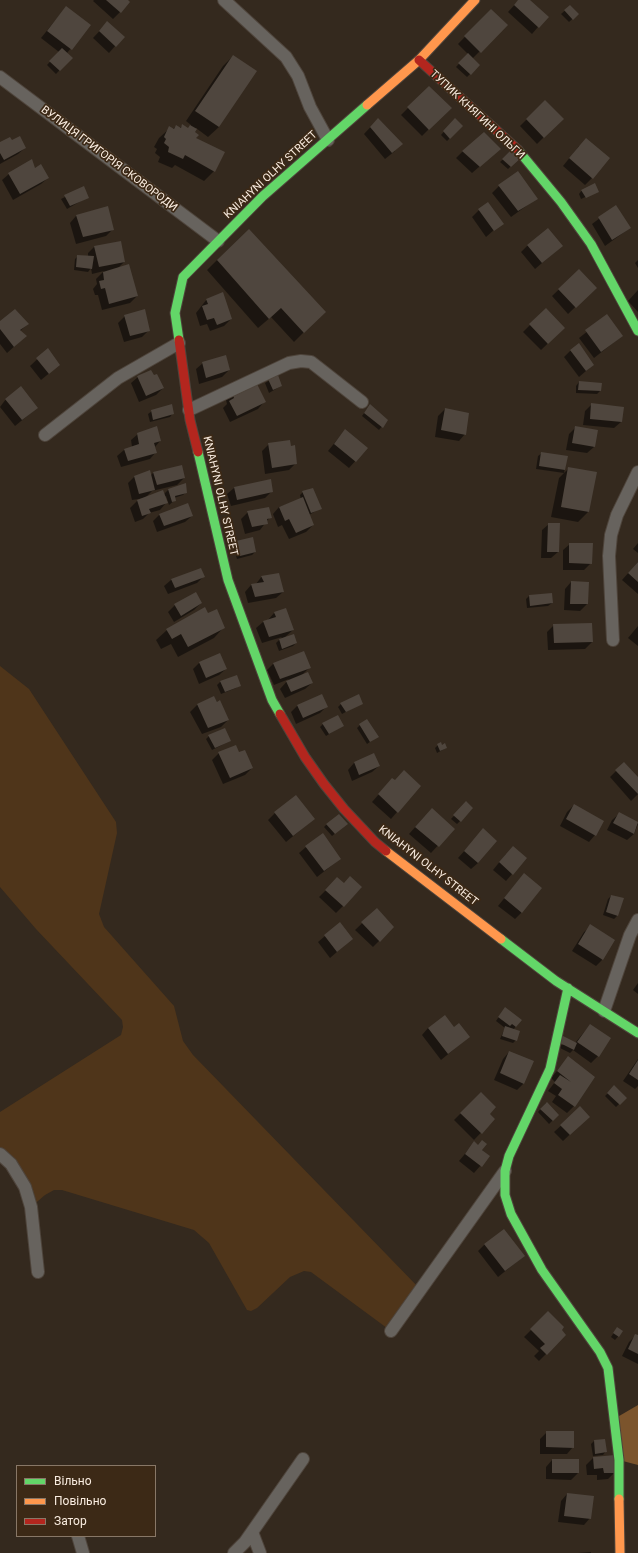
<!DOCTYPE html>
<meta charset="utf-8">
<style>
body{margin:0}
#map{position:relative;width:638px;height:1553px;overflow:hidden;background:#34291e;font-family:Roboto,sans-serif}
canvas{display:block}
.legend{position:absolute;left:16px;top:1465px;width:140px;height:72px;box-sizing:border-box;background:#3c2916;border:1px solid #887767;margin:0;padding:5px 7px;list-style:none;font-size:12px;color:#faede1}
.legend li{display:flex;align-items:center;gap:8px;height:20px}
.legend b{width:20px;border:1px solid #887767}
</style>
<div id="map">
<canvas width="638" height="1553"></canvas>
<ul class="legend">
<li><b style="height:5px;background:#63d668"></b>Вільно</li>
<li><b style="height:5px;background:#ff974d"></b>Повільно</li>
<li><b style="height:5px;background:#b3261e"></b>Затор</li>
</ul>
</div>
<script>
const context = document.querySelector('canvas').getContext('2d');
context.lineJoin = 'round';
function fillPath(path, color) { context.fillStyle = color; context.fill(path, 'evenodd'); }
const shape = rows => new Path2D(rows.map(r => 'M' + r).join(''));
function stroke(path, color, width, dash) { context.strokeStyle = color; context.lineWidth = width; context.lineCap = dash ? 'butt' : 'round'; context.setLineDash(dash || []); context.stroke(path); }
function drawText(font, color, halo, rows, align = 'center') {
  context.font = font + ' Roboto,sans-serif'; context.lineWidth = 3.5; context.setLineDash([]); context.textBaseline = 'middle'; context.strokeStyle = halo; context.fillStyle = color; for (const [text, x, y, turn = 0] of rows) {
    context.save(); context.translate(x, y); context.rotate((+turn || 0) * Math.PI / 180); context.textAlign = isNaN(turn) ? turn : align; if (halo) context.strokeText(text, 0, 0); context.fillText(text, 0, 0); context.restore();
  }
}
const green = shape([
 [0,666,29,689,116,822,117,833,99,914,104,927,174,1006,183,1041,193,1055,420,1289,391,1331,311,1272,304,1271,290,1277,257,1308,251,1311,247,1310,209,1243,194,1230,62,1190,54,1190,45,1195,31,1207,0,1154,0,1112,121,1035,123,1027,122,1020,36,929,0,887]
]);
const forest = shape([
 [638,1405,638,1465,619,1460,614,1419]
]);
const shadow = shape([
 [94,0,126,0,120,12,113,19,93,1],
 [519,0,529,0,538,27,532,34,508,12],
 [570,6,578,14,569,22,561,14],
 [66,7,90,25,67,53,71,58,56,74,47,65,59,52,41,38],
 [491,10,506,25,472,59,479,65,467,77,456,67,468,54,458,44],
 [107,23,123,37,109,53,93,38],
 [233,56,219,127,208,137,196,128,194,133,195,139,214,171,204,181,175,165,172,168,158,162,160,157,155,153,157,149,154,147,159,138,170,128,173,129,176,126,180,128,182,126,188,129,191,125,186,121,223,66],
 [429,87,450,108,422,136,401,115],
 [545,101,562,119,537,144,520,126],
 [378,119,395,151,385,159,364,134],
 [455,119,462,126,447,141,441,135],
 [12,141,25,148,18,154,0,164,0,143],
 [579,146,592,178,585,185,563,166],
 [513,150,520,157,508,169,500,162],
 [463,151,493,155,472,173,456,158],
 [9,174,48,178,41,184,13,200,2,180],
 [499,186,536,199,511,217,492,193],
 [83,188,88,197,67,209,61,199],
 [582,190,598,191,581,199,579,194],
 [616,206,630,228,605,246,592,224],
 [107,207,113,229,106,236,76,244,70,223,76,216],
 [479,210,502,223,486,237,472,217],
 [528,245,562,246,535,269,521,252],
 [94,247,124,262,118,268,137,296,130,303,102,310,98,295,95,295,93,289,97,284,96,279,104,271,92,274,91,268,88,272,74,270,75,259,78,256,88,256,88,253],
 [217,260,324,312,294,342,271,317,258,328,207,270],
 [638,260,638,268,635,263],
 [579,270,595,288,568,314,552,296],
 [638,290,638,312,628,301],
 [207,299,231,319,224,326,210,331,207,324,200,326,196,313],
 [546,309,564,328,541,350,523,332],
 [125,316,149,330,142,337,124,342,118,323],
 [607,316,622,336,594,358,579,338],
 [0,322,28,324,20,331,26,336,7,353,0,344],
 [47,350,52,371,41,380,30,366],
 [571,350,593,365,579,377,564,357],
 [203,363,229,370,222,377,199,384,196,369],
 [277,376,281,386,269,393,265,383],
 [138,377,163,388,156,395,139,402,131,383],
 [579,382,601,384,600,391,597,394,576,393,576,386],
 [233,393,264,402,258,409,230,422,223,408,227,404,226,400],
 [6,399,37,408,15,426,0,407],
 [592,404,621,422,614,428,583,425,585,411],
 [367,409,387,420,379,430,362,416],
 [445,409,465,434,459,441,435,437,438,416],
 [152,411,173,413,170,417,150,422,148,414],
 [575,428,594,447,587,453,566,450,569,434],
 [345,430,367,448,349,468,328,451],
 [138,434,160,441,155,447,156,452,150,459,121,467,117,456,124,450,132,447,131,440],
 [269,444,296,463,289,470,265,474,262,451],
 [542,453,567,457,564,473,569,468,588,512,578,522,551,517,559,478,564,473,536,469,538,456],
 [154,472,184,478,177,485,152,491,145,498,132,500,128,483,135,476,150,476],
 [270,481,272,491,265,498,231,506,227,494,234,488],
 [168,490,186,492,183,495,174,498,175,500,169,505,166,496,164,497,166,503,160,510,149,513,143,519,135,522,130,508,137,501,163,492,164,494],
 [303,492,321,508,309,515,313,525,306,532,289,539,282,525,278,527,273,514,279,507,301,499,300,495],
 [248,512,270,517,260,530,245,534,241,519],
 [160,514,192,516,185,522,157,532,153,521],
 [549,524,558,552,551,558,541,558,542,530],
 [252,538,255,552,252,555,237,559,233,545,236,542],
 [638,543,638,553,633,549],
 [570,544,591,563,584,570,563,570,563,550],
 [638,562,638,594,622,580],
 [201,569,204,576,197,583,168,594,164,586,171,580],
 [262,576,283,592,276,598,248,603,245,592,251,585,256,584],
 [571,582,587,604,580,611,564,610,565,589],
 [529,596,552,603,548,606,527,608,526,599],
 [201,603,194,610,174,622,168,612,175,605],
 [204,609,207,615,224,627,214,638,178,657,171,644,161,649,156,640,167,630],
 [274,613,293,630,284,638,296,643,293,646,279,651,276,643,282,637,262,643,256,628,263,622,268,620],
 [554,625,592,642,585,649,548,650,547,632],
 [638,626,638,646,628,638],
 [199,663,226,669,219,675,199,684,193,669],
 [273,664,310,667,302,675,312,683,305,689,285,698,280,689,289,679,274,685,267,670],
 [236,676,239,685,236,688,221,694,217,685,220,682],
 [321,695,327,706,320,713,296,724,291,712,297,706],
 [214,697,228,720,221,727,202,734,190,712,197,705],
 [362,703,342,714,338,707,341,704],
 [323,724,342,726,326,736,320,727],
 [360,725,377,737,367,744,357,728],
 [209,736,230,741,212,750,206,739],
 [438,745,442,746,446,748,437,753,435,748],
 [219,753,238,754,252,768,245,775,223,784,212,760],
 [374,754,379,766,372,772,352,781,348,770,354,763],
 [624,763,638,778,638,794,631,801,610,777],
 [386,786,397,812,391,819,372,802],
 [466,803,472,809,457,824,451,819],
 [574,805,595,835,589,842,560,826,567,812],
 [275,813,314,819,286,842,268,820],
 [619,814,638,824,634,834,627,840,607,830,612,820],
 [425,816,453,829,431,853,409,834],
 [327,824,343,827,332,836,324,827],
 [483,830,478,863,471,869,458,858],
 [306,847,340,859,317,877,299,853],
 [506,854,512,874,506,881,493,870],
 [524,874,522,912,515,919,498,906],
 [344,884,361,888,336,913,319,897,331,885],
 [611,896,623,899,617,916,614,919,603,915,608,899],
 [376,910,393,927,373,947,355,930],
 [339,924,345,945,330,958,318,942],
 [591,926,602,960,596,966,572,951,584,932],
 [638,983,638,994,633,990],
 [502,1012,521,1020,513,1030,516,1040,513,1043,500,1039,505,1028,496,1021],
 [590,1025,598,1056,591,1063,573,1050,570,1053,556,1046,575,1043],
 [428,1028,469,1037,441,1060,422,1035],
 [509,1052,524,1083,517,1090,494,1080,503,1059],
 [568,1058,574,1106,567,1113,552,1102,556,1096,548,1091,555,1082,551,1078],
 [638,1059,638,1086,635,1089,623,1081],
 [614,1087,625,1098,616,1107,605,1096],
 [481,1093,488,1114,494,1119,474,1140,454,1120],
 [546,1103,558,1115,549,1124,538,1112],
 [580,1108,588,1117,563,1141,554,1132],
 [474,1143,489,1156,474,1173,459,1161],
 [485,1244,524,1256,498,1277,478,1251],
 [548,1313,565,1335,539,1361,534,1356,539,1351,524,1337],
 [617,1328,622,1332,615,1340,611,1337],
 [636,1335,638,1336,638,1364,622,1356,629,1342],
 [547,1432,573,1447,567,1454,540,1454,540,1439],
 [604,1440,606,1451,603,1455,593,1456,591,1444,594,1441],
 [593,1458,615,1472,608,1479,597,1480,597,1475,587,1475,586,1465],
 [552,1460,578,1473,571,1480,546,1479,546,1467],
 [567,1494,590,1518,584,1525,558,1522,561,1501],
 [591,1552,591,1553,578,1553]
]);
const building = shape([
 [106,0,128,0,130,2,121,13],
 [518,0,530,0,549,17,539,28,514,5],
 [570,5,579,14,573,20,564,10],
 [66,6,91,25,72,50,47,31],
 [491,9,508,25,481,53,464,36],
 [107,21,125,37,116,47,99,31],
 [62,48,73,58,60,71,49,61],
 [468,53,480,65,471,75,458,63],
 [233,55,257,71,219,127,195,111],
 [429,86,452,108,429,130,407,107],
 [545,100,564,119,544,138,526,119],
 [378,118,403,144,392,153,370,127],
 [455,118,463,126,450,139,443,131],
 [182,124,188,128,190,125,197,129,195,132,199,135,196,138,225,152,215,172,185,155,183,159,168,152,169,147,164,143,166,139,164,137,169,126,174,129,176,125,181,128],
 [484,132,501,149,480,167,462,151],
 [20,136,26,148,4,160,0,153,0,142,10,137,12,140],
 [586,138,610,158,593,179,569,158],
 [513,148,522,157,511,167,502,159],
 [32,159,35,168,41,164,49,178,20,194,8,173],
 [518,171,538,199,518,211,498,185],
 [595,183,599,192,586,198,581,190],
 [84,186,89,198,70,206,64,195],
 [488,202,504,224,494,231,478,209],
 [616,205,631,228,612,240,598,217],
 [108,206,114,230,83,237,76,215],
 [548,228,563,246,542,263,527,245],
 [249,229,326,312,304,333,281,308,269,319,217,260],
 [121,241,125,262,99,267,94,246],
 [77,255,94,256,92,269,76,267],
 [129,264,138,296,109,304,105,288,101,289,99,281,104,280,103,272],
 [579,269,597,288,576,308,558,289],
 [223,292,232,319,217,325,214,318,207,320,202,306,208,304,206,299],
 [546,308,565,328,548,344,529,324],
 [15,309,29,324,20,330,27,336,14,347,0,329,0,321],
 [145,309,150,331,130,336,124,315],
 [607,314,623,336,601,352,585,330],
 [579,343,594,365,586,371,570,350],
 [48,348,60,365,49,374,36,358],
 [226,355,230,370,206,378,202,362],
 [151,370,154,375,157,374,164,388,146,396,137,376],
 [278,375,282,386,273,390,268,379],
 [579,381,602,383,601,391,578,390],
 [257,384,266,402,237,416,229,401,234,398,232,392],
 [21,386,38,408,22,420,5,399],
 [591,403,624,407,622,422,590,419],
 [172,404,174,414,153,420,151,410],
 [370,404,388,420,383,428,364,413],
 [445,408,469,413,466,435,441,430],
 [157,426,161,441,154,443,157,453,128,461,124,449,139,444,137,433],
 [575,426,598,430,595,447,572,443],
 [345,429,368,448,356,462,334,444],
 [290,440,291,446,295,445,297,464,272,468,268,443],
 [541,452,568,456,565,470,539,466],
 [182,465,185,478,157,485,153,472],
 [568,467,597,472,589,512,561,507],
 [150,470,155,490,139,494,134,476],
 [271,479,273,492,237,500,234,487],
 [186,483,187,493,175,496,176,501,172,502,168,489],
 [313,488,322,509,311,513,302,491],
 [163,490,168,503,149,509,151,513,142,516,137,500],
 [303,497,314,525,296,533,289,519,285,521,279,507],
 [188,503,193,516,164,526,159,514],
 [269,507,272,518,267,519,268,524,252,527,247,511],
 [548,523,560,523,559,552,547,552],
 [253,537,256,552,240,556,236,541],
 [569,543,593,543,592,564,569,563],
 [638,562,638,582,628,573],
 [201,568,205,577,175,588,171,579],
 [279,573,284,592,255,597,251,584,264,582,261,576],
 [571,581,589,582,588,604,570,604],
 [196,592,202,603,181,616,174,604],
 [552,593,553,603,530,606,529,595],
 [205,607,208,613,217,609,225,628,188,647,181,634,172,639,166,629],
 [286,608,294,630,269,637,263,621,276,617,274,612],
 [592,623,593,642,554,643,553,624],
 [294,634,297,643,282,649,279,639],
 [304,651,311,668,280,679,273,663],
 [220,653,227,669,206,678,199,662],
 [308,672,313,683,291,692,286,681],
 [237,675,241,686,225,692,220,681],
 [322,694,328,707,303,718,297,705],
 [359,694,363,704,346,712,340,703],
 [214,696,217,702,220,700,229,720,208,728,197,704],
 [338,715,344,726,329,734,322,723],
 [367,719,379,737,370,742,359,724],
 [225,728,231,741,215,748,208,735],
 [441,742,442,745,445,743,447,748,440,751,437,744],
 [236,745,239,752,245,750,253,768,230,778,218,752],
 [374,753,380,766,359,775,354,762],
 [624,762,638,777,638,794,615,770],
 [404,770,421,786,398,813,378,794,392,778,395,780],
 [296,795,315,819,293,836,274,812],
 [466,801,473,808,461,822,453,815],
 [574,804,604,821,596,836,566,819],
 [432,808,455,829,439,847,415,827],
 [619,812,638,822,634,834,613,823],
 [339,814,348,824,335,834,326,824],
 [483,828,497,841,478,863,464,851],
 [323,833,341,859,324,871,305,846],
 [513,846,527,858,513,875,499,862],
 [524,873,542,888,522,913,504,898],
 [350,876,362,887,344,907,325,890,337,877,344,883],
 [611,895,624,898,618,916,606,912],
 [377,908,394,927,380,942,361,922],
 [340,922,353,939,337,952,324,935],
 [590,924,615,940,603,960,578,944],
 [505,1007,522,1020,516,1027,512,1024,510,1026,498,1017],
 [445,1015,454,1027,459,1023,470,1037,448,1054,428,1028],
 [590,1024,611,1038,599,1057,577,1042],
 [505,1026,520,1031,517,1041,502,1036],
 [561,1035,577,1043,574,1050,558,1042],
 [509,1051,534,1061,524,1084,500,1073],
 [568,1056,595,1077,575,1107,558,1095,562,1089,554,1083,560,1075,571,1082,557,1071],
 [638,1060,638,1080,629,1074],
 [614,1085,627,1098,620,1105,607,1093],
 [481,1092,496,1107,490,1114,495,1119,482,1134,460,1113],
 [547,1102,559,1115,553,1121,540,1109],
 [580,1106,590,1117,570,1135,560,1125],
 [482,1140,487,1144,482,1150,490,1156,482,1167,465,1154,474,1141,478,1145],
 [504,1229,525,1256,505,1271,484,1244],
 [548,1311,564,1327,562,1330,566,1335,547,1355,540,1348,545,1344,530,1329],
 [617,1327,623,1331,619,1337,613,1333],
 [635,1334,638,1335,638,1354,628,1349],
 [546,1431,574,1431,574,1448,546,1447],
 [605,1439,607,1452,595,1454,594,1440],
 [615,1455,616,1473,604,1473,603,1468,594,1469,593,1457],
 [552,1459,579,1459,579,1473,552,1473],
 [567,1493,594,1496,591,1519,564,1516]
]);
const street = shape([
 [224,0,286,57,298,76,310,107,328,140],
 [0,77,218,241],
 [189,410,289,363,301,361,311,362,320,369,362,402],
 [45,435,118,378,179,343],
 [613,640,609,556,611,535,617,515,638,472],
 [604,1011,630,935,638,920],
 [0,1154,11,1164,25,1187,31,1207,38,1272],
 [391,1331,505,1171],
 [252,1532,260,1553],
 [78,1536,83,1553],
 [234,1553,245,1542,303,1459]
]);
const fast = shape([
 [518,150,561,202,591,244,638,331],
 [179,340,175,313,183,277,263,196,367,105],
 [198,452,228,580,272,700,280,714],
 [501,939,556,981,638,1033],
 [568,988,550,1069,509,1156,505,1171,505,1195,511,1214,542,1270,600,1352,608,1368,619,1460,619,1499]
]);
const slow = shape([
 [367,105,419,60,475,0],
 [386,851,501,939],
 [619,1499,620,1553]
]);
const jam = shape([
 [419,60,518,150],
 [179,340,190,420,198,452],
 [280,714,305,757,324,784,344,809,375,842,386,851]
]);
const streetNames = [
 ["ТУПИК КНЯГИНІ ОЛЬГИ",477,115,43],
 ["ВУЛИЦЯ ГРИГОРІЯ СКОВОРОДИ",109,159,37],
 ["KNIAHYNI OLHY STREET",271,175,-43],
 ["KNIAHYNI OLHY STREET",220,496,77],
 ["KNIAHYNI OLHY STREET",428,866,38]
];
fillPath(green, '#4f351a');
fillPath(forest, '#7b542c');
fillPath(shadow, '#0007');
fillPath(building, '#4f463e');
stroke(street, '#4e443b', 14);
stroke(fast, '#4e443b', 11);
stroke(slow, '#4e443b', 11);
stroke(jam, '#4e443b', 11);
stroke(street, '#67635e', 12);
stroke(fast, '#63d668', 9);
stroke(slow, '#ff974d', 9);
stroke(jam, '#b3261e', 9);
drawText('11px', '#faede1', '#3c2916', streetNames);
</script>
